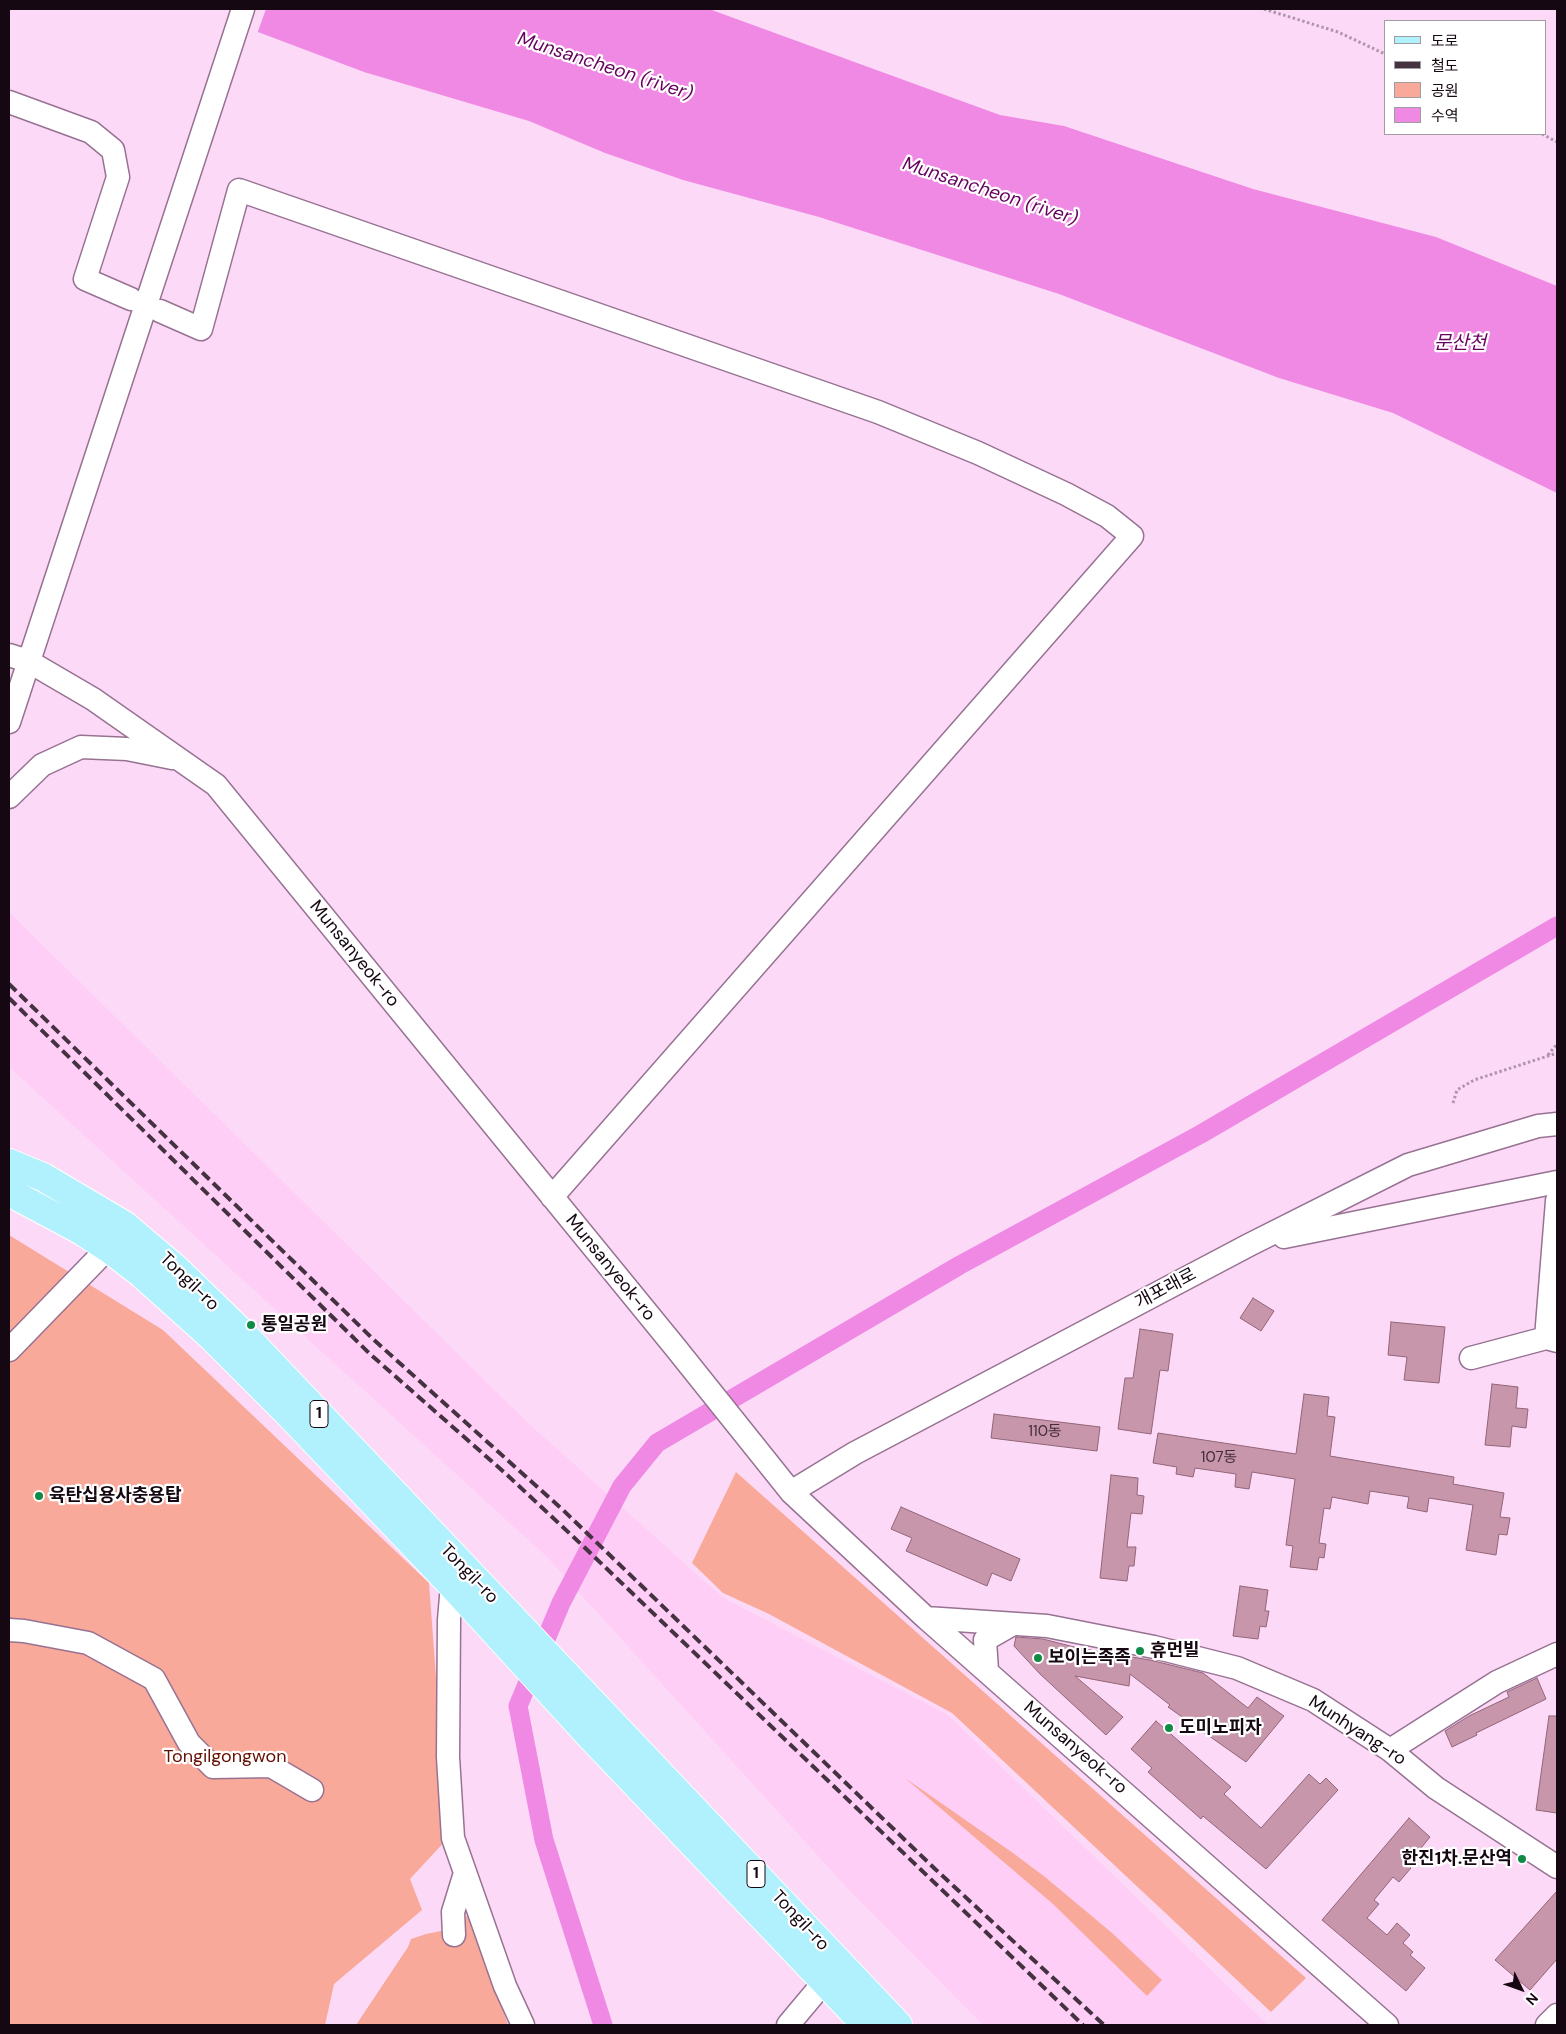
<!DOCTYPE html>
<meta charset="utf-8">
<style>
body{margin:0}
#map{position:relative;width:1566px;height:2034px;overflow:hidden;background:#fcdaf7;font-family:"DM Sans","Noto Sans KR",sans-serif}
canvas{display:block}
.frame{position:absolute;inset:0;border:10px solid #150813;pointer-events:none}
.legend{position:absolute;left:1384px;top:20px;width:162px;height:115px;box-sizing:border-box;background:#fff;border:1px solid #a19ca1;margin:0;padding:6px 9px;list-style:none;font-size:15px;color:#150813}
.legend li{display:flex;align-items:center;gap:10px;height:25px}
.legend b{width:25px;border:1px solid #a19ca1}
.north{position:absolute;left:1496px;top:1964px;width:50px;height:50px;-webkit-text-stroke:4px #fff;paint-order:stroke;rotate:132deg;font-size:14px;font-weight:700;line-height:20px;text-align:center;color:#150813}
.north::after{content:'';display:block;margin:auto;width:18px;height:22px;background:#150813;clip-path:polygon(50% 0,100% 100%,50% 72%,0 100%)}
</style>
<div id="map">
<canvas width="1566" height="2034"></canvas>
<div class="frame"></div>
<ul class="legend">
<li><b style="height:6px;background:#b1f1fd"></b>도로</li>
<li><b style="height:6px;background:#443241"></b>철도</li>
<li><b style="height:14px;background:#f9a999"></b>공원</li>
<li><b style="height:14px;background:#f089e4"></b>수역</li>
</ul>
<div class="north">N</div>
</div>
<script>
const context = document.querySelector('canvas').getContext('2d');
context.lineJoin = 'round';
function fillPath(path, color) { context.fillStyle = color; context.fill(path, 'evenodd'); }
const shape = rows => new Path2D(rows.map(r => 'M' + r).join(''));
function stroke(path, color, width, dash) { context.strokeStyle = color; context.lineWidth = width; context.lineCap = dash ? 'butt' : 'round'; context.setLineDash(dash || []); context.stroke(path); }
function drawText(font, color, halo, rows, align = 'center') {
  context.font = font + ' "DM Sans","Noto Sans KR",sans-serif'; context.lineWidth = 4.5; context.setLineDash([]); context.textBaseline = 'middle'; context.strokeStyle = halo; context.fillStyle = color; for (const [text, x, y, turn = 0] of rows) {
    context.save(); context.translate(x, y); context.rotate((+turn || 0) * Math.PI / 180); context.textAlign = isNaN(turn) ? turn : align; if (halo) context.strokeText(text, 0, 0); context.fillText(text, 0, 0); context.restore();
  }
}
const built = shape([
 [9,912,526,1421,722,1597,948,1715,1268,2025,983,2025,848,1889,546,1556,9,1067]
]);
const green = shape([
 [9,1235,163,1330,429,1583,448,1838,410,1879,422,1910,334,1984,325,2025,9,2025],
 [736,1472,1306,1978,1271,2012,952,1713,769,1614,723,1593,692,1563],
 [905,1778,1013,1853,1045,1877,1112,1933,1162,1980,1147,1996,1053,1904],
 [470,1914,508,2025,356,2025,408,1947,411,1939,426,1934,441,1931]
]);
const water = shape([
 [197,9,709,9,1000,115,1064,126,1253,189,1436,237,1557,286,1557,493,1393,413,1279,378,1059,294,819,217,683,180,605,153,529,121,364,72]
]);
const pier = shape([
 [196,9,266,9,257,34,196,11]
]);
const canal = shape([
 [603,2025,544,1840,518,1706,561,1603,622,1486,657,1443,960,1265,1201,1134,1557,926]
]);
const building = shape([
 [1253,1298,1274,1311,1261,1331,1240,1318,1253,1298],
 [1391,1322,1445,1327,1439,1383,1404,1380,1407,1357,1388,1355,1391,1322],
 [1140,1329,1173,1334,1168,1371,1160,1370,1151,1434,1118,1429,1125,1378,1133,1378,1140,1329],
 [1492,1384,1518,1387,1516,1408,1528,1409,1526,1428,1512,1426,1510,1447,1485,1445,1492,1384],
 [1304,1394,1329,1397,1327,1416,1335,1417,1330,1456,1454,1477,1453,1484,1504,1493,1500,1517,1510,1518,1507,1535,1499,1534,1496,1555,1466,1550,1473,1505,1429,1498,1427,1512,1407,1508,1409,1497,1370,1491,1368,1504,1332,1497,1330,1509,1324,1508,1319,1543,1326,1544,1324,1558,1319,1557,1317,1570,1290,1567,1293,1546,1286,1545,1295,1479,1252,1472,1249,1489,1235,1487,1236,1474,1195,1468,1193,1477,1176,1474,1177,1467,1153,1463,1158,1433,1296,1454,1304,1394],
 [994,1414,1100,1427,1097,1451,991,1438,994,1414],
 [1111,1475,1138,1478,1137,1495,1144,1496,1142,1514,1131,1513,1127,1547,1136,1547,1134,1566,1129,1566,1127,1581,1100,1578,1111,1475],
 [901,1507,1020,1559,1011,1581,992,1573,987,1586,906,1551,912,1538,891,1529,901,1507],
 [1240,1586,1268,1590,1265,1611,1269,1611,1266,1627,1260,1626,1258,1639,1233,1636,1240,1586],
 [1016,1637,1043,1639,1078,1648,1150,1660,1203,1673,1248,1708,1257,1697,1284,1716,1246,1762,1168,1707,1170,1705,1130,1674,1129,1686,1075,1676,1123,1717,1106,1735,1040,1674,1014,1646,1016,1637],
 [1537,1678,1546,1699,1476,1733,1477,1735,1452,1747,1445,1731,1469,1716,1509,1697,1507,1692,1537,1678],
 [1549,1716,1557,1716,1557,1813,1536,1810,1549,1716],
 [1156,1721,1231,1787,1224,1794,1261,1828,1309,1774,1320,1784,1326,1778,1338,1790,1266,1869,1203,1816,1201,1819,1148,1772,1152,1768,1131,1749,1156,1721],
 [1409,1818,1430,1837,1417,1853,1420,1856,1410,1867,1411,1868,1399,1882,1393,1877,1374,1900,1379,1904,1367,1918,1387,1935,1397,1923,1410,1935,1403,1943,1413,1952,1410,1955,1425,1968,1406,1991,1322,1920,1409,1818],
 [1557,1891,1557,1959,1530,1990,1495,1960,1557,1891]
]);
const path = shape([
 [1264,9,1338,32,1385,54],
 [1542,134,1557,142],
 [1548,1055,1557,1044],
 [1453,1103,1457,1090,1474,1080,1557,1053]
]);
const minor = shape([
 [9,102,91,132,113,150,118,177,85,279,131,299],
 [160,311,201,329,239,190,878,412,978,453,1066,494,1107,516,1132,536,552,1197],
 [9,655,28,661,93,699,216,785,675,1347,791,1492,926,1618,1387,2025],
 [9,722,243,9],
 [9,797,42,765,81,747,127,749,172,758],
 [1557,1201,1546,1338,1557,1341],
 [1284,1237,1557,1182],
 [9,1350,108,1248,117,1236],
 [1471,1358,1546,1338],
 [791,1492,855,1453,1249,1245,1408,1165,1538,1126,1557,1124],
 [452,1585,449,1620,448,1757,453,1838,505,1986,523,2025],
 [926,1618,1047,1626,1154,1647,1237,1668,1313,1700,1390,1750,1436,1788,1557,1867],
 [9,1630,24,1631,88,1643,154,1679,189,1743,213,1767,271,1766,312,1790],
 [987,1671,985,1640,1013,1624],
 [1390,1750,1497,1682,1557,1654],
 [454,1935,453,1912,465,1873],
 [788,2025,824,1982],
 [1547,2025,1557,2015]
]);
const major = shape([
 [9,1163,43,1177,124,1225,177,1270,241,1332,898,2025],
 [9,1192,82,1231,108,1248,142,1274,211,1336,288,1413,452,1585,591,1737,866,2025]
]);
const rail = shape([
 [9,984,374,1340,563,1510,934,1868,1104,2025],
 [9,998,370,1354,505,1473,582,1545,1083,2025]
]);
const markers = [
 [251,1325,5,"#0f8b46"],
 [39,1496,5,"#0f8b46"],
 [1140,1651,5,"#0f8b46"],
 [1038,1658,5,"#0f8b46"],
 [1169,1728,5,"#0f8b46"],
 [1522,1859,5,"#0f8b46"]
];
const numberNames = [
 ["110동",1045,1432],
 ["107동",1219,1458]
];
const shields = [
 [319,1414,18],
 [756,1874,18]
];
const shieldNames = [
 ["1",319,1414],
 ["1",756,1874]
];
const streetNames = [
 ["Munsanyeok-ro",354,954,51],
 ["Munsanyeok-ro",610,1268,51],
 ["Tongil-ro",189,1282,44],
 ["개포래로",1166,1289,-28],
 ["Tongil-ro",469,1574,46],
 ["Munhyang-ro",1357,1731,33],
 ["Munsanyeok-ro",1075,1748,41],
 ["Tongil-ro",800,1921,47]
];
const poiNames = [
 ["통일공원",261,1325],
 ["육탄십용사충용탑",49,1496],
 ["휴먼빌",1150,1651],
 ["보이는족족",1048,1658],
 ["도미노피자",1179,1728],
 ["한진1차.문산역",1512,1859,"right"]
];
const parkNames = [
 ["Tongilgongwon",225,1757]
];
const waterNames = [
 ["Munsancheon (river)",605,67,18],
 ["Munsancheon (river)",990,192,18],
 ["문산천",1460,344]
];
fillPath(built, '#fecef7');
fillPath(green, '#f9a999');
fillPath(water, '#f089e4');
fillPath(pier, '#fcdaf7');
stroke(canal, '#f089e4', 19);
fillPath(building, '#c896ab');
stroke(building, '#926478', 1);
stroke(minor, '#977292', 25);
stroke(major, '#fff', 30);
stroke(path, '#af94ab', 3, [2.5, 2.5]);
stroke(minor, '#fff', 22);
stroke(major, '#b1f1fd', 28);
stroke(rail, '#443241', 4, [10, 5]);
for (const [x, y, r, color] of markers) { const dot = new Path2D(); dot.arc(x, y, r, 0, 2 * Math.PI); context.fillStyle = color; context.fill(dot); stroke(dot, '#fff', 2); }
drawText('15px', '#422c39', null, numberNames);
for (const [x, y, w] of shields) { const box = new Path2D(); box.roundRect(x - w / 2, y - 13.5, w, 27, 4); context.fillStyle = '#fff'; context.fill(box); stroke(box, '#150813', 1); }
drawText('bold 16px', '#150813', null, shieldNames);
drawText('18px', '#150813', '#fff', streetNames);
drawText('bold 18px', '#150813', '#fff', poiNames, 'left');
drawText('18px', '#641105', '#fff', parkNames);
drawText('italic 19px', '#66035f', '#fff', waterNames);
</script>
